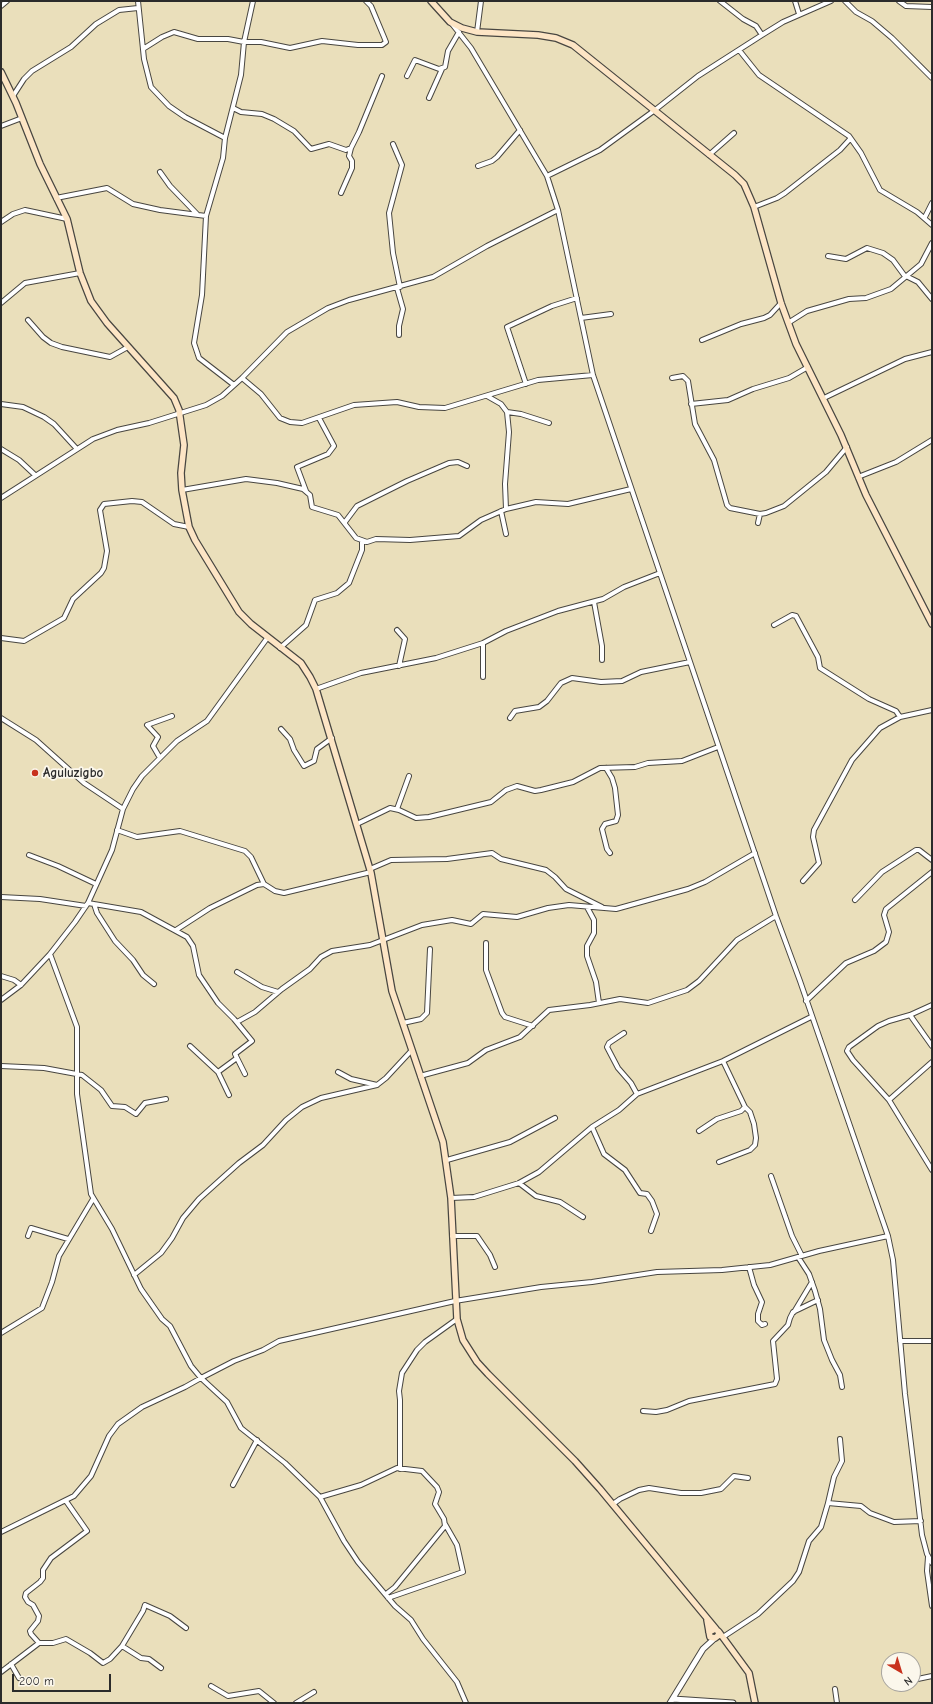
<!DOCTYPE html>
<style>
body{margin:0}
#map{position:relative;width:933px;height:1704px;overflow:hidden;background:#eadfbb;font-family:"Comic Neue",sans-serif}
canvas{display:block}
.frame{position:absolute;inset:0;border:2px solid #2b2b2b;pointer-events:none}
.north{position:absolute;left:881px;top:1652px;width:40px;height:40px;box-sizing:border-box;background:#fbf7ec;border:1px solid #a8a59f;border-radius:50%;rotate:142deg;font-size:11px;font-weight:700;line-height:16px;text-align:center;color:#2b2b2b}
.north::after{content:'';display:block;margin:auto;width:14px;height:18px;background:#c8321e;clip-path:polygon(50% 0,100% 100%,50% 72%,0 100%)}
.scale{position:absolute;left:12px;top:1674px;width:99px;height:18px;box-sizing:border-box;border:2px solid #2b2b2b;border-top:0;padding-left:5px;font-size:12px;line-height:14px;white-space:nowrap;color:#2b2b2b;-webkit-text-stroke:3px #fbf7ec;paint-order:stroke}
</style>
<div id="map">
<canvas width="933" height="1704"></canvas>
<div class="frame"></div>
<div class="north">N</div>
<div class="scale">200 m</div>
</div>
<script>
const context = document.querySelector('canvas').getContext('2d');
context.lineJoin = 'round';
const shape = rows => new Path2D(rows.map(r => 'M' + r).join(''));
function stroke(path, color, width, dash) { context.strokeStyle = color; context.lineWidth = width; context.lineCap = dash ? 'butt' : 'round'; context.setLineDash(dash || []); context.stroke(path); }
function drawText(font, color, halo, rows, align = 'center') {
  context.font = font + ' "Comic Neue",sans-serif'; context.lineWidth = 3.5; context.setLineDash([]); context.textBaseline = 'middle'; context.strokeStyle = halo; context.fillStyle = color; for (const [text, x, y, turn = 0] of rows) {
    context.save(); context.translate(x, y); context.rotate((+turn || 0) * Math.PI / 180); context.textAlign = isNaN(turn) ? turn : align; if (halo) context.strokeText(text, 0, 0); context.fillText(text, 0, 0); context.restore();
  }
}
const minor = shape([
 [138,1,144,59,151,87,169,106,185,117,225,138],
 [720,1,743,19,756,26,762,35],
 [795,1,799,14],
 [845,1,856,12,872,21,892,38,932,78],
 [899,1,906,6,932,7],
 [1,6,7,1],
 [452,24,471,48,547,176,558,210,593,375,776,916,800,981,888,1236,893,1260,905,1394,922,1535,927,1554,932,1563],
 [477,32,481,1],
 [143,49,162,37,174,32,198,39,228,39,244,42,261,42,290,48,322,41,358,45,382,45,386,42,384,37,371,6,366,1],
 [739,50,759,75,849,136,861,153,880,190,917,212,932,225],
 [407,76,415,60,439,69,445,67,448,51,459,32],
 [13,96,24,79,32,71,71,47,96,24,119,10,138,8],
 [429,98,442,69],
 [233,108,241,112,262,114,274,119,294,131,311,149,329,144,346,150,351,148,359,132,382,76],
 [1,126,22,118],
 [393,144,402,165,389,213,393,253,400,287],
 [709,155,734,133],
 [478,166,492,161,497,157,520,130],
 [160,172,170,186,197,214],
 [547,176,600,150,655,110,698,76,762,35,783,22,831,1],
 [341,193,352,168,352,161,349,156,351,148],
 [56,198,107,188,133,204,160,210,206,216],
 [754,207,777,198,785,193,840,150,850,139],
 [925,217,932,203],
 [1,222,13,214,25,210,67,219],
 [828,256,846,259,867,248,883,253,893,260,904,275,918,282,932,299],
 [397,288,403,309,399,326,399,335],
 [1,303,25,283,80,273],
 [581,318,611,314],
 [28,320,43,337,51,343,62,347,110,357,128,347],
 [788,323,807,311,849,299,866,298,891,289,921,264,932,243],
 [702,340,741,324,764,318,770,315,781,303],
 [242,378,261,394,280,418,290,422,302,423,354,405,397,402,419,407,445,408,538,380,593,375],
 [672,378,683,376,688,381,695,424,714,460,727,505,730,508,760,514,766,513,784,506,826,472,847,447],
 [526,384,507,327,552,306,577,298],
 [234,385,199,358,194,343,202,295,206,216,223,158,225,138,241,75,244,42,253,1],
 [487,396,501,404,507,412,509,432,505,484,506,509],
 [824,398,905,359,932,352],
 [1,404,23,407,44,417,54,424,76,448],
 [691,404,728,400,753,389,789,378,808,367],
 [507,412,521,414,549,423],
 [1,449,19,460,35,475],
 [858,477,896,462,932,440],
 [182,490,246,479,277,483,303,489,310,495,312,507,338,515,356,538,367,542,376,539,410,540,459,536,481,520,506,509,536,502,568,504,631,489],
 [306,491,297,467,328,454,334,446,319,418],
 [1,498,93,439,117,430,149,423,206,405,222,396,242,378,287,332,328,308,349,300,433,277,487,246,558,210],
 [501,511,506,534],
 [345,522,357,506,407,481,449,463,458,462,467,466],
 [758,523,760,514],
 [594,602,602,646,602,660],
 [774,625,792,615,796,616,818,657,820,668,869,699,896,711,900,717],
 [397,630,405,639,399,666],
 [268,637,207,721,177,741,142,776,133,789,123,809,112,850,88,903,75,922,50,954,77,1027,77,1094,91,1194,112,1229,141,1289,162,1319,170,1326,191,1366,201,1378,234,1361,263,1350,279,1341,455,1301,541,1287,592,1282,657,1272,722,1270,770,1265,819,1251,888,1236],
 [1,638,24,641,64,618,73,599,101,573,104,568,107,551,100,510,104,504,132,501,142,502,174,524,189,527],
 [280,648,306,625,315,600,337,593,349,583,362,550,362,541],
 [483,677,483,643],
 [316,689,361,673,436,658,483,643,506,631,558,611,603,599,624,587,660,573],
 [1,718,36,740,84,783,123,809],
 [510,718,515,711,539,707,547,701,561,683,572,678,601,682,622,681,641,672,690,662],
 [281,729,290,739,294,750,304,766,314,761,317,749,332,738],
 [160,758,153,746,158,737,147,725,172,716],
 [606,768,612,778,615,788,618,815,616,821,605,824,602,829,607,849,610,853],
 [397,809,409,776],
 [357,824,390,808,399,810,416,818,429,817,491,802,506,790,517,786,535,791,541,790,573,782,600,768,635,767,648,763,682,761,718,747],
 [117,830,137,837,180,831,245,851,251,857,264,884],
 [29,855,58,866,96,884],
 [370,869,391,860,447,859,492,853,501,859,546,870,555,877,566,889,602,907],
 [803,881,819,863,813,837,814,830,852,760,880,728,900,717,932,710],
 [1,897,40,899,86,906],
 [855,900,882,872,916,850,919,850,932,860],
 [88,903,141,912,187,937,193,946,199,975,218,1003,234,1019,252,1041,235,1054,245,1074],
 [94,904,97,913,115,941,133,960,143,975,154,984],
 [587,907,594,920,594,933,587,946,587,956,596,982,599,1003],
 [176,930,210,908,257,885,264,884,275,891,284,893,371,872],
 [486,943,486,970,502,1013,505,1017,533,1026],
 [237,972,262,987,278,992],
 [1,976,14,980,21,985],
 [1,1000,21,985,50,954],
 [806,1001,846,963,874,951,886,942,889,932,884,915,886,909,932,872],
 [932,1005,910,1015,889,1021,878,1026,849,1047,847,1051,853,1060,889,1100,932,1170],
 [910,1015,932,1046],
 [237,1022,255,1012,282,989,310,969,321,957,332,951,370,945,422,925,452,920,471,924,483,914,517,917,548,908,569,905,616,909,688,889,705,882,755,853],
 [403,1023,421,1019,427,1013,430,949],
 [624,1033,609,1043,607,1047,618,1068,631,1083,637,1094],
 [190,1046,218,1072,229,1095],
 [1,1066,44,1068,82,1075,101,1090,112,1106,125,1107,136,1114,145,1103,166,1099],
 [218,1072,237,1058],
 [338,1072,351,1079,377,1085],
 [420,1076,468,1063,486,1050,520,1037,549,1010,590,1005,620,999,648,1003,687,990,699,981,737,940,776,916],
 [889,1100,932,1062],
 [592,1127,604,1154,625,1170,640,1193,647,1194,652,1201,657,1214,651,1231],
 [699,1131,717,1119,741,1111,745,1107,723,1061],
 [447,1160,510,1142,555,1118],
 [719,1162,750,1150,755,1145,756,1138,754,1124,750,1112,745,1107],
 [771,1176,792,1236,802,1256],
 [519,1183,536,1196,560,1202,583,1217],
 [451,1198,474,1197,519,1183,539,1172,592,1127,619,1110,637,1094,723,1061,811,1017],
 [28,1236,31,1228,68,1239],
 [452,1236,477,1236,490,1255,495,1267],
 [798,1257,809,1274,815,1291,820,1309,824,1340,832,1360,840,1375,842,1387],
 [749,1267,754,1285,762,1302,758,1314,758,1321,762,1325,765,1324],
 [134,1275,161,1253,172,1238,183,1218,199,1199,239,1163,263,1145,286,1120,302,1107,321,1098,377,1085,386,1078,412,1050],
 [794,1312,812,1282],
 [1,1333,42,1308,52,1282,59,1256,93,1199],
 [900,1341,932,1341],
 [643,1411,656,1412,667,1410,689,1401,775,1384,777,1379,773,1341,788,1325,790,1318,793,1312,818,1300],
 [400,1469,400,1400,399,1391,402,1373,417,1350,425,1342,457,1319],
 [233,1485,257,1440],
 [320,1497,361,1485,397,1468,422,1471,437,1487,439,1492,435,1504,444,1519,445,1526,395,1587,386,1594],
 [66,1501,87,1531,51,1558,43,1570,43,1578,40,1582,26,1593,25,1597,28,1602,33,1605,39,1616,38,1621,30,1631,31,1634,39,1643,53,1643,66,1639,90,1653,103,1663,110,1659,122,1646,141,1658,149,1659,161,1668],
 [828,1503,834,1477,842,1461,840,1439],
 [613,1504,620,1499,639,1490,649,1488,681,1493,701,1493,721,1489,734,1476,748,1478],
 [1,1532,74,1496,91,1476,109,1436,118,1424,142,1407,185,1387,201,1378,227,1402,241,1428,285,1463,320,1497,344,1541,358,1562,395,1606,411,1620,423,1639,457,1682,466,1703],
 [928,1557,927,1571,932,1606],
 [388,1598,463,1572,457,1545,445,1524],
 [723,1637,758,1614,793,1581,799,1572,809,1541,821,1527,828,1503,861,1506,870,1513,894,1522,921,1521],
 [122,1646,143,1611,145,1605,170,1616,186,1628],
 [11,1664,19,1678],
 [1,1672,39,1643],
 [913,1680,932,1676],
 [211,1686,228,1696,259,1691,274,1703],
 [835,1689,837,1703],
 [296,1703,314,1692]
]);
const tertiary = shape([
 [673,1699,733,1703],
 [670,1703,703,1649,715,1638]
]);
const secondary = shape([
 [431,1,450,22,462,28,477,32,538,35,556,38,573,45,735,175,744,184,754,207,781,303,796,344,841,435,866,495,932,624],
 [1,72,16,103,40,164,67,219,80,273,91,301,107,323,174,398,179,410,184,445,181,473,182,490,189,527,195,540,239,612,251,624,301,663,310,677,316,689,371,873,392,991,443,1142,451,1198,457,1319,463,1340,477,1362,488,1374,575,1461,600,1489,716,1629],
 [707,1620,710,1637,715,1638,719,1635,718,1631,715,1629,709,1632],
 [719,1632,749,1673,755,1703]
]);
const markers = [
 [35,773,4,"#c8321e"]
];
const poiNames = [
 ["Aguluzigbo",43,773]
];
stroke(minor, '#484641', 6);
stroke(tertiary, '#484641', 7);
stroke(secondary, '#484641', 8);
stroke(minor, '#fff', 4);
stroke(tertiary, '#fff', 5);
stroke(secondary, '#fde5c5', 5.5);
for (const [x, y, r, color] of markers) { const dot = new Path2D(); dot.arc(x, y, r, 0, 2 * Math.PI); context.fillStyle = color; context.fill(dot); stroke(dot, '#fbf7ec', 1.5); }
drawText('bold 13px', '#2b2b2b', '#fbf7ec', poiNames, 'left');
</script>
